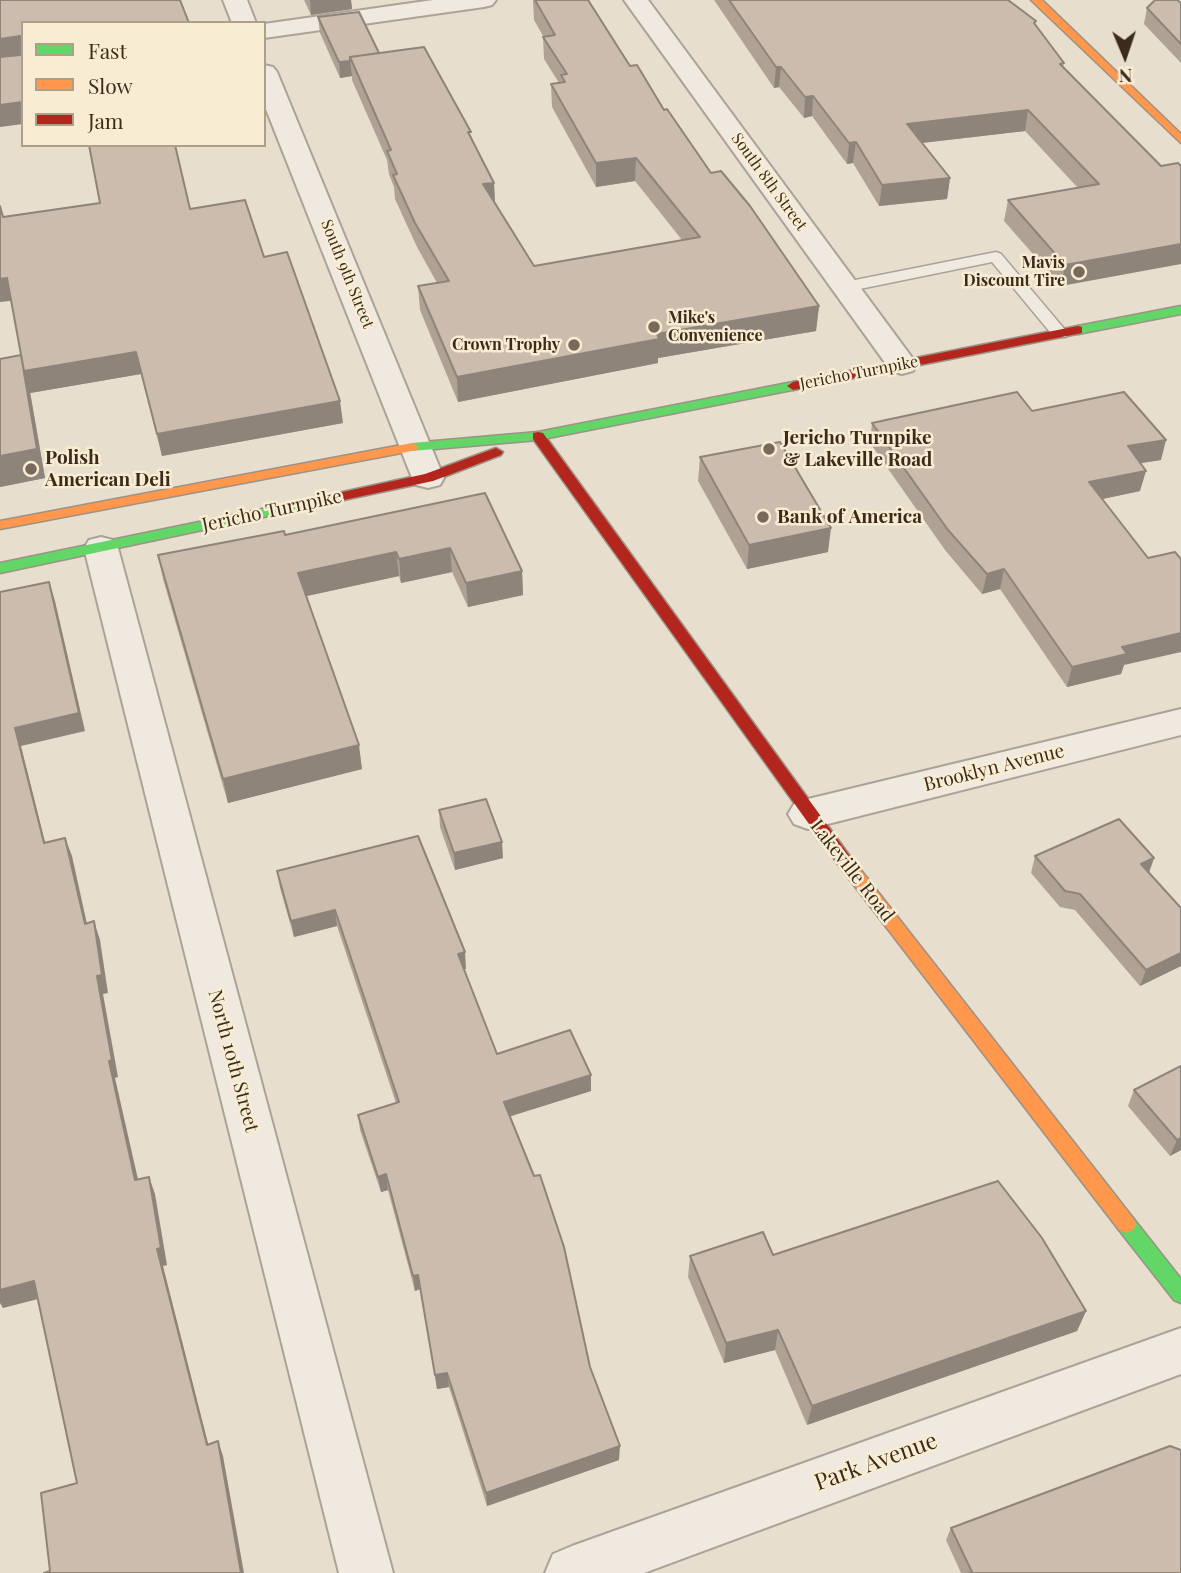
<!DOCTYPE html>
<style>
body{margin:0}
#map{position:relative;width:1181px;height:1573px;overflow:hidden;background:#e7decd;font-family:"Playfair Display",serif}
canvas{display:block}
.legend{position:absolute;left:21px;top:21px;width:245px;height:126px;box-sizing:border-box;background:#f8edd2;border:2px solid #ad9f8a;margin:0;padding:9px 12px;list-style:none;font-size:21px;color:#3c2b1d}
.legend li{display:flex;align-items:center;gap:14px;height:35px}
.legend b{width:35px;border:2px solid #ad9f8a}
.north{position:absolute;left:1090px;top:21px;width:70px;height:70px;-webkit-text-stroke:5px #f8edd2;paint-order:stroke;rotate:178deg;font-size:19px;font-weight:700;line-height:28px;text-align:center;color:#3c2b1d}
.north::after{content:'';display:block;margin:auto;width:24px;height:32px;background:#3c2b1d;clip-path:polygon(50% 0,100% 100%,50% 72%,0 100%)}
</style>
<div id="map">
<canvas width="1181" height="1573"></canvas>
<ul class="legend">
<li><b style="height:9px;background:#63d668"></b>Fast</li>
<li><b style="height:9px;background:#ff974d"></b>Slow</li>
<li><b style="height:9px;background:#b3261e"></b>Jam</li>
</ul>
<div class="north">N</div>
</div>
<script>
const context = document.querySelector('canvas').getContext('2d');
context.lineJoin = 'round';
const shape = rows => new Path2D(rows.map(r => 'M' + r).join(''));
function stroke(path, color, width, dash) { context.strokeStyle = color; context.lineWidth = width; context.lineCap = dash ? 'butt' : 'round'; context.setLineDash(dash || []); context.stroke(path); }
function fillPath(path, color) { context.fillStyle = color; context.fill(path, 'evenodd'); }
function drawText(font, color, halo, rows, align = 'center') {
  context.font = font + ' "Playfair Display",serif'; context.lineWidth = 5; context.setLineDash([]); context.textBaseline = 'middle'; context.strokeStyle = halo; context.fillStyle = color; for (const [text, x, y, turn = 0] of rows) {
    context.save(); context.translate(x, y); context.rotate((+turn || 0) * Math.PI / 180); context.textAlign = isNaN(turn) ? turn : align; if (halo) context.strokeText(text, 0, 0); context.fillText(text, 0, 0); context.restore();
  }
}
const lane = shape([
 [996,252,1001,254,1066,331,1068,334,1066,337,1054,337,992,262,845,292,837,287,845,282,996,252]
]);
const street = shape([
 [223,0,247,0,256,23,232,23,223,0],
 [433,0,496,0,492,5,484,7,264,38,264,24,433,0],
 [624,0,648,0,913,359,917,365,913,371,902,374,891,371,624,0],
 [264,65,273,67,277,72,444,478,440,485,428,488,416,485,412,478,264,104,264,65],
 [101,537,113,540,118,548,393,1573,339,1573,84,548,89,540,101,537],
 [1181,709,1181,735,808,829,794,824,788,814,794,804,808,799,1181,709],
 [1181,1328,1181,1374,644,1573,545,1573,553,1554,572,1546,1181,1328]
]);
const fast = shape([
 [1181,306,1181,314,1078,334,1072,330,1078,326,1181,306],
 [793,382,799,386,797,389,538,440,412,451,405,447,412,443,538,432,793,382],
 [320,497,327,501,325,504,0,573,0,563,320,497],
 [1126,1215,1133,1218,1181,1279,1181,1303,1174,1300,1119,1230,1116,1224,1119,1218,1126,1215]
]);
const slow = shape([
 [1031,0,1042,0,1181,134,1181,143,1031,0],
 [412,443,419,447,417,450,0,529,0,521,412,443],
 [843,853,849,855,1133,1218,1136,1224,1133,1230,1126,1233,1119,1230,837,863,835,859,837,855,843,853]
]);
const jam = shape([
 [1078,326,1082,327,1082,333,793,390,787,386,793,382,1078,326],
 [538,432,543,433,849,855,851,859,849,863,837,863,533,439,533,433,538,432],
 [496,448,503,452,501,455,433,481,320,505,313,501,320,497,425,474,496,448]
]);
const wall = shape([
 [304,0,351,0,352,9,311,15],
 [533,0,588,0,630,66,664,110,711,173,819,306,816,331,658,358,658,363,458,402,420,310,418,286,437,283,417,247,395,199,394,187,389,174,387,160,352,80,352,76,340,78,320,33,318,17,379,53,471,139,494,183,495,203,534,266,682,240,635,181,596,187,552,107,551,84,559,83,544,59,543,36,534,20],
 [714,0,1008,0,1036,25,1064,63,1063,67,1161,166,1061,286,1004,221,1008,200,1078,188,1025,131,922,143,950,178,947,199,879,206,853,163,847,164,812,116,804,118,779,87,774,88],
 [1181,3,1181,63,1144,24,1147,8],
 [0,206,3,217,264,257,343,423,162,456,141,374,30,393,30,392,45,478,0,487,0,359,23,362,11,301,0,302],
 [1032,411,1161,460,1141,463,1140,491,1102,499,1124,665,1121,674,1067,687,1000,589,982,594,945,550,870,443,872,423],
 [700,457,828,552,747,569,698,481],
 [485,493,522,571,523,595,468,607,452,572,401,583,399,576,307,596,362,769,228,803,163,579,158,555,285,535],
 [439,810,503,858,455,870,440,827],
 [1035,856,1154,858,1149,873,1181,908,1181,966,1140,986,1075,910,1060,907,1031,873],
 [277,871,466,969,464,969,497,1054,591,1091,510,1116,619,1460,487,1506,449,1387,437,1389,420,1289,415,1291,388,1190,381,1192,360,1130,358,1115,396,1103,337,926,294,937,280,888],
 [1181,1066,1181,1150,1170,1156,1128,1106,1134,1090],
 [773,1255,1086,1311,1077,1331,807,1425,775,1350,724,1363,688,1277,690,1256],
 [951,1528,1181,1573,961,1573,946,1540]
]);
const shadedWall = shape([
 [310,0,351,0,352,9,311,15],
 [20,36,23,57,0,61,0,39],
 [350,61,352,76,340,78,339,62],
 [776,67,781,67,779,87,774,88],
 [813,96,812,116,804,118,805,97],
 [23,102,23,124,0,127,0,105],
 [1028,110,1025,131,904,145,907,124],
 [856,142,853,163,847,164,849,143],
 [636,158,635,181,596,187,596,163],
 [950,178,947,199,879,206,882,185],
 [494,183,495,206,483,184],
 [1181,244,1181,264,1061,286,1065,265],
 [7,278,13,300,0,302,0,279],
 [819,306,816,331,658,358,658,363,458,402,457,377,657,334],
 [136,352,141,374,30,393,30,392,45,478,0,487,0,456,21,355],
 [340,401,343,423,162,456,157,434],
 [1166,440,1161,460,1122,466,1128,446],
 [1146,471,1140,491,1084,503,1089,482],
 [831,528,828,552,747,569,749,545],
 [450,548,452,572,401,583,399,559],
 [396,552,399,576,302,597,298,573],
 [1004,569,1000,589,982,594,987,574],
 [522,571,523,595,468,607,466,583],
 [49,582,55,601,85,731,21,746,50,862,44,843,15,728],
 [1181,633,1181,652,1124,665,1121,674,1067,687,1072,667,1122,647],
 [359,745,362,769,228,803,223,779],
 [65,838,72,856,91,942,85,924],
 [502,842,503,858,455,870,454,853],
 [1154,858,1148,875,1141,864],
 [335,910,337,926,294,937,291,921],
 [94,921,100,940,108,993,103,994,118,1077,115,1078,142,1197,135,1180,109,1061,97,976],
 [465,952,466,969,459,971,458,954],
 [1181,953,1181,966,1140,986,1146,970],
 [591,1075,591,1091,505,1118,504,1102],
 [1181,1138,1181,1150,1170,1156,1177,1140],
 [386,1174,388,1190,381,1192,378,1177],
 [149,1177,155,1194,167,1265,163,1266,212,1459,207,1445,157,1249],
 [418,1275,420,1289,415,1291,413,1276],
 [34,1281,42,1298,3,1308,0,1303,0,1290],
 [1086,1311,1077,1331,807,1425,812,1406],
 [778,1330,775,1350,724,1363,726,1343],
 [447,1373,449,1387,437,1389,435,1375],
 [218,1441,223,1456,244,1573,241,1573],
 [620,1446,619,1460,487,1506,486,1493]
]);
const building = shape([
 [0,0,180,0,189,23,23,23,23,102,0,105,0,57,20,55,20,36,0,39,0,0],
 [535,0,588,0,630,66,637,65,664,110,667,109,711,173,721,171,750,206,819,306,657,334,659,339,457,377,418,286,449,281,415,223,393,175,397,174,387,151,391,150,350,57,424,47,471,132,468,132,494,183,483,184,534,266,700,237,636,158,596,163,551,84,565,82,561,75,567,74,543,37,555,35,535,0],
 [729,0,1008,0,1036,21,1034,23,1064,63,1060,64,1161,166,1178,163,1181,166,1181,244,1065,265,1008,200,1099,184,1028,110,907,124,950,178,882,185,856,142,849,143,813,96,805,97,781,67,776,67,729,0],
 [1155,0,1177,0,1181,3,1181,44,1147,8,1155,0],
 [359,12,379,53,350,57,350,61,339,62,318,17,359,12],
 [89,145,175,145,190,209,245,200,264,257,287,252,340,401,157,434,136,352,24,371,7,278,0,279,0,206,3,217,100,203,89,145],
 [21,355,37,449,0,456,0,359,21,355],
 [1017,392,1032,411,1124,392,1166,440,1128,446,1146,471,1089,482,1148,558,1175,552,1181,559,1181,633,1122,647,1127,654,1072,667,1004,569,987,574,948,530,872,423,1017,392],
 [780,442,831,528,749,545,700,457,780,442],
 [485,493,522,571,466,583,450,548,399,559,396,552,298,573,359,745,223,779,158,555,284,531,285,535,485,493],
 [49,582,79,713,15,728,44,843,65,838,85,924,94,921,102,975,97,976,112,1060,109,1061,135,1180,149,1177,161,1248,157,1249,207,1445,218,1441,241,1573,44,1573,50,1571,41,1493,77,1483,34,1281,0,1290,0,592,49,582],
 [486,799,502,842,454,853,439,810,486,799],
 [1119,819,1154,858,1141,864,1181,908,1181,953,1146,970,1080,894,1065,891,1035,856,1119,819],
 [418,836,465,952,458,954,497,1054,570,1030,591,1075,504,1102,534,1176,540,1175,564,1247,590,1367,620,1446,486,1493,447,1373,435,1375,418,1275,413,1276,386,1174,378,1177,358,1115,399,1102,335,910,291,921,277,871,418,836],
 [1181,1066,1181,1138,1177,1140,1134,1090,1181,1066],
 [998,1181,1042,1238,1086,1311,812,1406,778,1330,726,1343,690,1256,763,1232,773,1255,998,1181],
 [1170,1446,1181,1450,1181,1573,969,1573,972,1572,951,1528,1170,1446]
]);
const markers = [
 [1079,272,7,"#786a5b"],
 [654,327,7,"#786a5b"],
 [574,345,7,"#786a5b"],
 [769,449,7,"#786a5b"],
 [31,469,7,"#786a5b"],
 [763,517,7,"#786a5b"]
];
const farStreetnames = [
 ["South 8th Street",769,182,54],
 ["South 9th Street",347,274,68],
 ["Jericho Turnpike",859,373,-11]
];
const farPoinames = [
 ["Mavis",1065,263],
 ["Discount Tire",1065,281],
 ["Mike's",668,318,"left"],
 ["Convenience",668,336,"left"],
 ["Crown Trophy",560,345]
];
const poiNames = [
 ["Jericho Turnpike",783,438],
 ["& Lakeville Road",783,460],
 ["Polish",45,458],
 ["American Deli",45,480],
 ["Bank of America",777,517]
];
const streetNames = [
 ["Jericho Turnpike",272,511,-12],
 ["Brooklyn Avenue",994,768,-14],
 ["Lakeville Road",852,871,52],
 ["North 10th Street",233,1061,75]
];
const nearStreetnames = [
 ["Park Avenue",876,1462,-20]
];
stroke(lane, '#aca396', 3);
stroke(street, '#aca396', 4);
stroke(fast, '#9c9286', 3);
stroke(slow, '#9c9286', 3);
stroke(jam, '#9c9286', 3);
fillPath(lane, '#efe9df');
fillPath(street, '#efe9df');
fillPath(fast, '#63d668');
fillPath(slow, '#ff974d');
fillPath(jam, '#b3261e');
fillPath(wall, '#afa295');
fillPath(shadedWall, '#8e8479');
fillPath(building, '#cbbcad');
stroke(building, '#8e8479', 2);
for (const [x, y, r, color] of markers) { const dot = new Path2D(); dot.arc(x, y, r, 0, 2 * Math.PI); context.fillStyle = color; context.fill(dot); stroke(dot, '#f8edd2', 2.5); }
drawText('16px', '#3c2b1d', '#f8edd2', farStreetnames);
drawText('bold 16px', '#3c2b1d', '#f8edd2', farPoinames, 'right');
drawText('bold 19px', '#3c2b1d', '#f8edd2', poiNames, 'left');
drawText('19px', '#3c2b1d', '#f8edd2', streetNames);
drawText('23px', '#3c2b1d', '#f8edd2', nearStreetnames);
</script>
